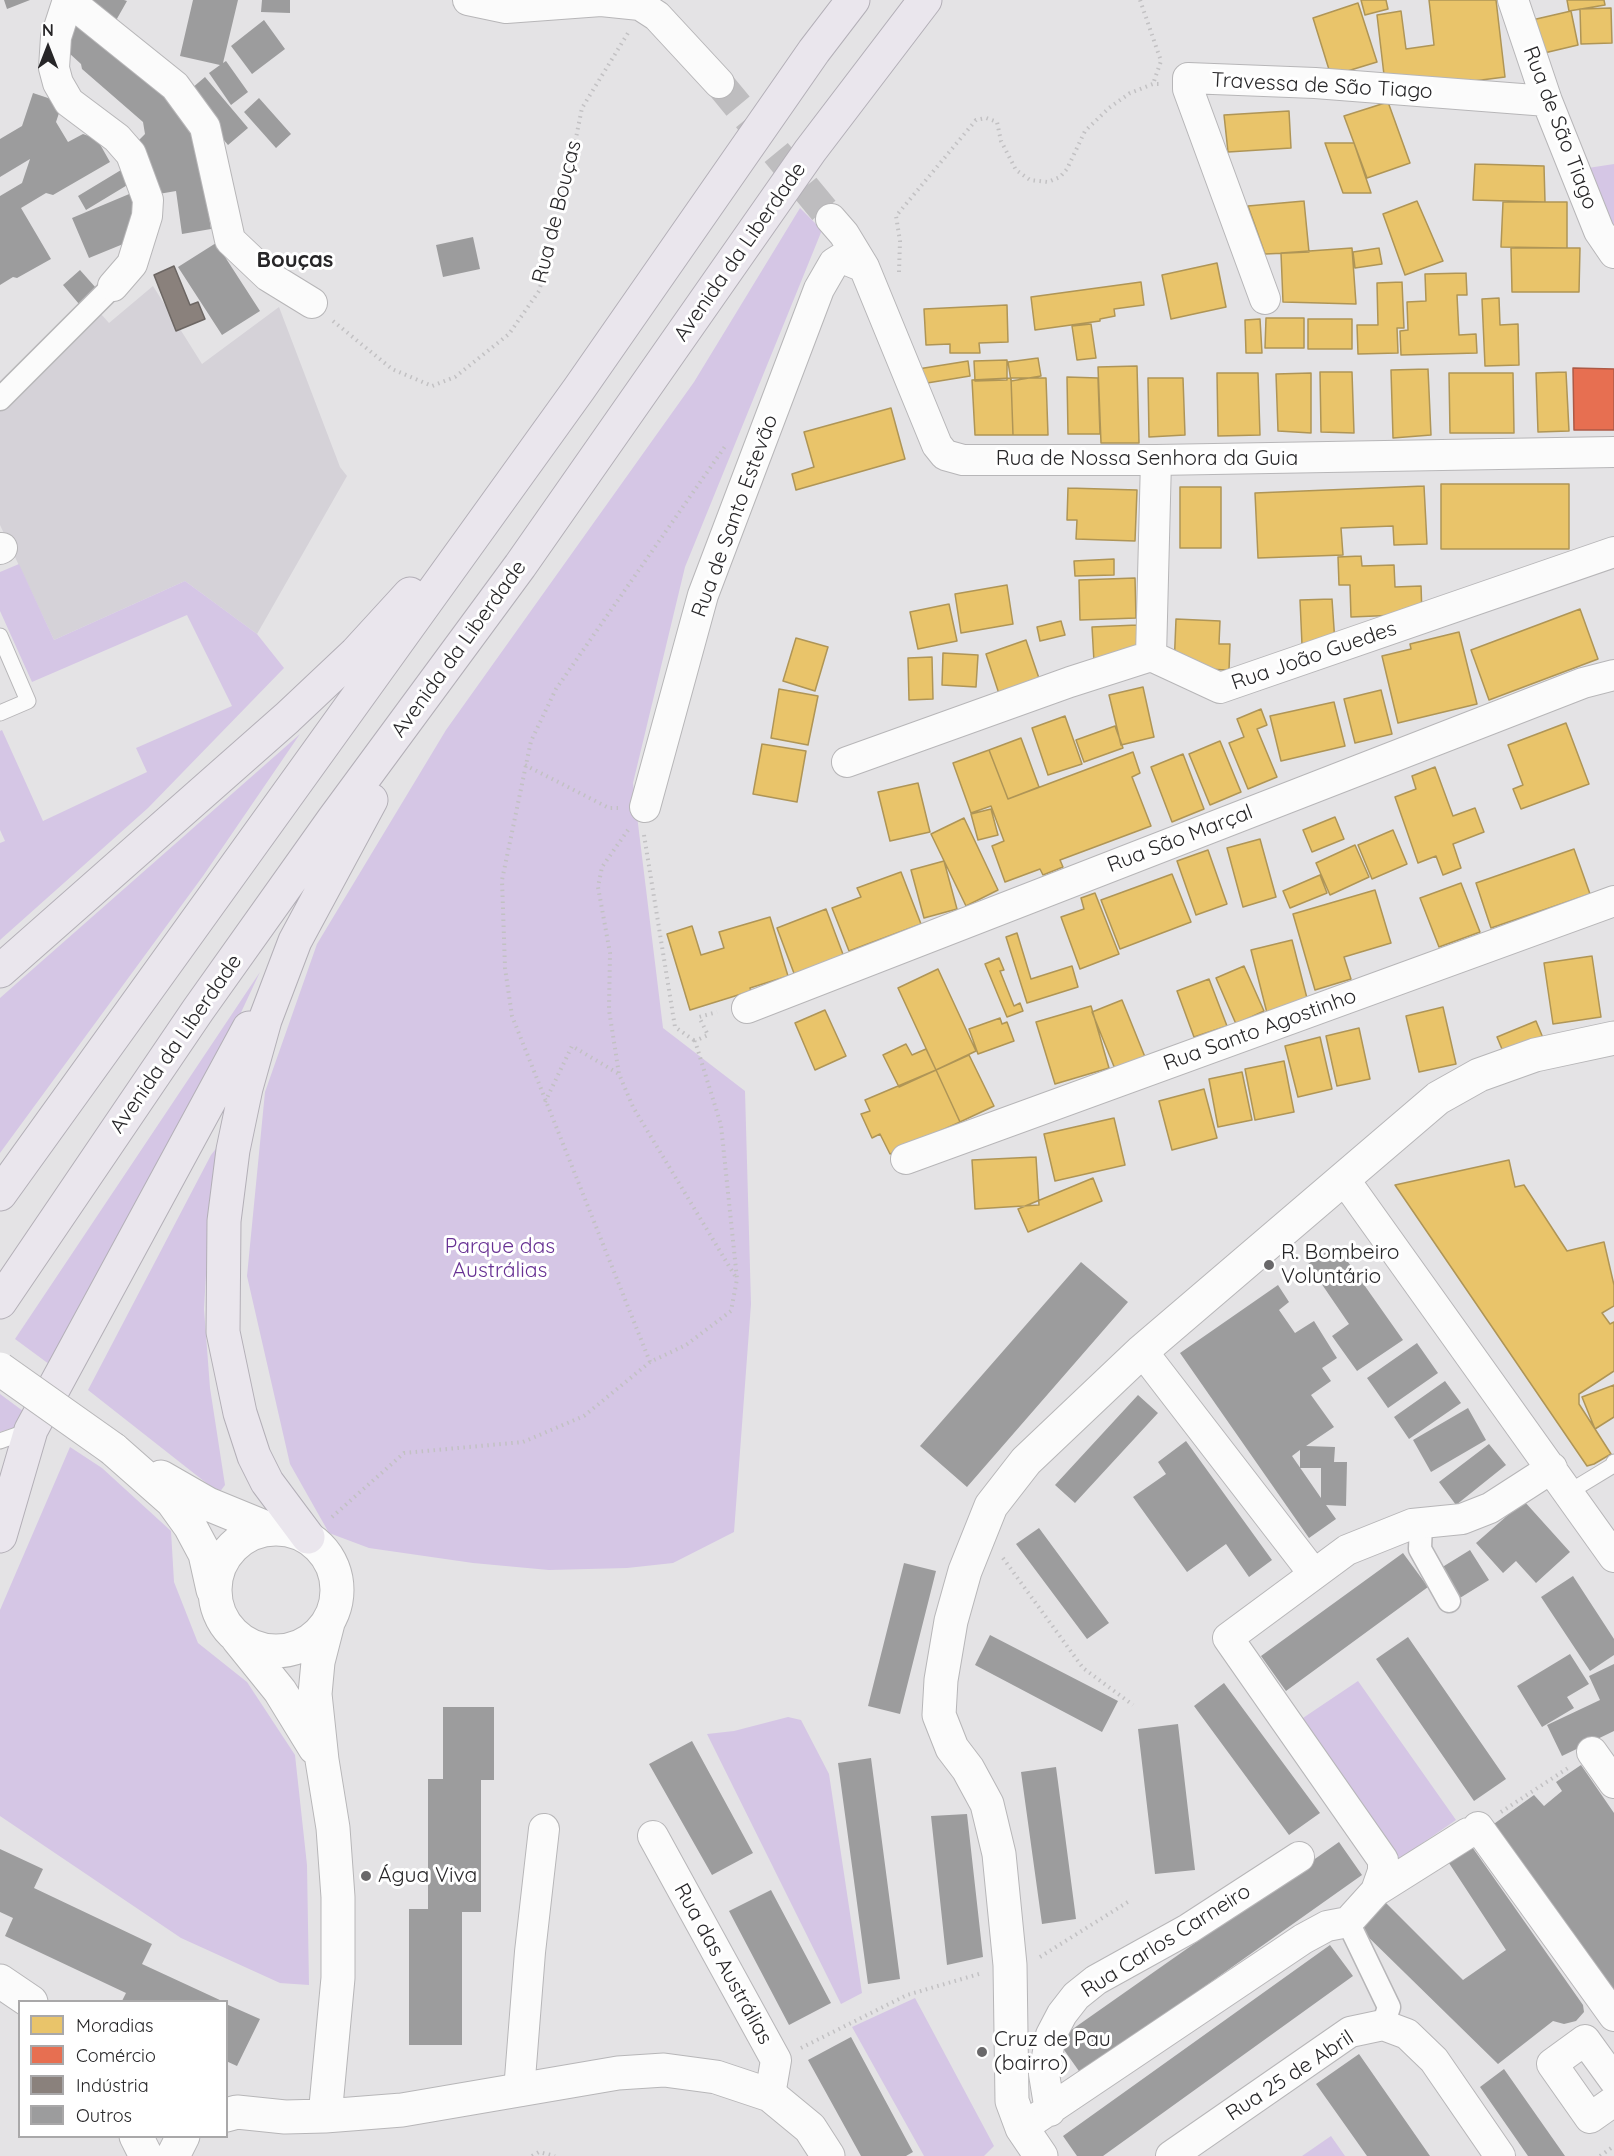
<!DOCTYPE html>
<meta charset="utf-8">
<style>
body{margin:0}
#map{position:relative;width:1614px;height:2156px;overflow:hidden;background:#e4e3e5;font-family:Quicksand,sans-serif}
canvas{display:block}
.legend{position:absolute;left:18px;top:2000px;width:210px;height:138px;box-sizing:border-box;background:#fff;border:2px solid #a9a8a9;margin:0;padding:8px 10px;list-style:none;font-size:18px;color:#272628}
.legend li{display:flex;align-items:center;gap:12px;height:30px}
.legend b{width:30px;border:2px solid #a9a8a9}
.north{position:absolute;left:18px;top:18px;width:60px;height:60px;-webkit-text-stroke:4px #fff;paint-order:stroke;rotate:0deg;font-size:16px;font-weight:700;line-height:24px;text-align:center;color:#272628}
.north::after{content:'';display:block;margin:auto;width:21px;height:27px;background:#272628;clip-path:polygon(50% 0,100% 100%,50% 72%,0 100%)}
</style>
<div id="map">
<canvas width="1614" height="2156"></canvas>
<ul class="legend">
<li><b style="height:16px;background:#e9c46a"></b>Moradias</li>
<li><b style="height:16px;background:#e76f51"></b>Comércio</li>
<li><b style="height:16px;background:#8a817c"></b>Indústria</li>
<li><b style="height:16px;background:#9c9c9d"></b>Outros</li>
</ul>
<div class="north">N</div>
</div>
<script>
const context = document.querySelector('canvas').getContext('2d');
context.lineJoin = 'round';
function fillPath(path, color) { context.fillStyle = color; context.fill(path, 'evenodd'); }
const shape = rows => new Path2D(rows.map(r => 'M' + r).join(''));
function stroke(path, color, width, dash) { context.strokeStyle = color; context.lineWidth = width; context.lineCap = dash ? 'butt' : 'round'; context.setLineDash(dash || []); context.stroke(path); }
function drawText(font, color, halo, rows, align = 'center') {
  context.font = font + ' Quicksand,sans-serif'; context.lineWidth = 6; context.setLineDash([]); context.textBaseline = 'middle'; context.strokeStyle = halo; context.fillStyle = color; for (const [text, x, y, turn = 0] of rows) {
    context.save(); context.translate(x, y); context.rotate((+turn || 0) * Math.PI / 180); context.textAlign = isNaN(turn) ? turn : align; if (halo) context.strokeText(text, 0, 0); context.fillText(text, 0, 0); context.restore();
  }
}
const built = shape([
 [153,286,202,364,279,307,340,467,347,476,257,634,185,581,54,640,0,525,0,410,101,314,109,323]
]);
const green = shape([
 [1614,164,1614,229,1588,168],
 [800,208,822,230,685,567,633,783,663,1028,745,1091,751,1304,734,1532,673,1563,627,1568,549,1570,473,1563,369,1548,329,1533,290,1464,247,1276,265,1092,317,944,446,730,694,382],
 [19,564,54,640,185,581,257,634,284,668,148,808,0,940,0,843,5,841,0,830,0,731,2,730,43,821,147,772,136,748,232,706,187,615,32,682,0,611,0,572],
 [300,734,203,876,0,1153,0,998],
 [260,972,214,1070,53,1367,15,1339],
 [218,1146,209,1223,204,1309,210,1388,225,1485,219,1493,88,1390,211,1155],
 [0,1394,27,1414,19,1426,0,1432],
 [70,1447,102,1468,171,1531,174,1582,198,1643,247,1682,295,1755,307,1865,309,1985,280,1983,181,1938,0,1816,0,1610],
 [1358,1681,1456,1820,1395,1862,1297,1722],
 [788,1717,801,1720,829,1774,862,1993,841,2004,707,1734,734,1731],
 [915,1998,994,2146,984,2156,924,2156,852,2027],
 [1331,2136,1345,2156,1302,2156]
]);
const homes = shape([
 [1361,0,1386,0,1388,9,1365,15,1361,0],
 [1429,0,1496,0,1505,77,1386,92,1377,15,1401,11,1406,49,1434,45,1429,0],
 [1567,0,1604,0,1605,5,1569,11,1567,0],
 [1358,3,1377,62,1331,76,1313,18,1358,3],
 [1611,8,1612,43,1581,44,1580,9,1611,8],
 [1571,11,1578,45,1540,54,1532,20,1571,11],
 [1388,102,1410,163,1367,178,1344,116,1388,102],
 [1289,111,1291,148,1228,152,1224,115,1289,111],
 [1325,143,1354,143,1371,193,1343,193,1325,143],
 [1475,164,1544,166,1545,202,1473,200,1475,164],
 [1304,201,1309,252,1265,254,1248,206,1304,201],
 [1417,201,1443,261,1405,275,1383,214,1417,201],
 [1503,202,1567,202,1567,248,1501,247,1503,202],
 [1352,248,1356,304,1283,302,1281,253,1352,248],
 [1379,248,1382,264,1355,268,1353,252,1379,248],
 [1511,248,1580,248,1579,292,1512,292,1511,248],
 [1217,263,1226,307,1171,319,1162,275,1217,263],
 [1466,273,1467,295,1457,295,1459,335,1476,334,1477,353,1401,355,1400,331,1408,330,1407,302,1426,301,1425,274,1466,273],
 [1141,282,1144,305,1114,309,1115,316,1100,319,1100,321,1035,330,1031,297,1141,282],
 [1402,282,1404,328,1397,328,1398,353,1358,354,1357,325,1378,325,1377,283,1402,282],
 [1499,298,1500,325,1518,324,1519,365,1485,366,1482,299,1499,298],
 [1007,305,1008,342,979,343,980,353,950,353,950,344,926,345,924,309,1007,305],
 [1266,318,1304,318,1304,348,1265,348,1266,318],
 [1260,319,1262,353,1246,353,1245,320,1260,319],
 [1308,319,1352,319,1352,349,1308,349,1308,319],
 [1091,324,1096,358,1077,360,1072,326,1091,324],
 [1038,358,1041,376,1011,381,1008,362,1038,358],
 [1007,360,1007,380,975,381,974,361,1007,360],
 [968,361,970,376,921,384,918,369,968,361],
 [1137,366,1139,443,1101,443,1098,367,1137,366],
 [1428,369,1431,435,1393,438,1391,370,1428,369],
 [1320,372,1352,372,1354,433,1321,432,1320,372],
 [1566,372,1569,431,1538,432,1536,373,1566,372],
 [1217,373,1258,373,1260,435,1218,436,1217,373],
 [1311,373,1311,433,1278,431,1276,374,1311,373],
 [1449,373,1513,373,1514,433,1450,433,1449,373],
 [1067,377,1098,378,1100,434,1068,434,1067,377],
 [1011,378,1046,378,1048,435,1013,435,1011,378],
 [1011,378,1013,435,975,435,972,380,1011,378],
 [1148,378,1183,378,1185,435,1149,437,1148,378],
 [891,408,905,459,796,490,792,474,814,467,804,432,891,408],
 [1441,484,1569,484,1569,549,1441,549,1441,484],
 [1424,486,1427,544,1394,545,1393,526,1341,528,1343,555,1258,558,1255,493,1424,486],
 [1180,487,1221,487,1221,548,1180,548,1180,487],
 [1068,488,1137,490,1135,541,1076,539,1077,520,1067,520,1068,488],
 [1361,556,1362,566,1394,565,1395,587,1421,586,1422,614,1351,617,1350,585,1339,585,1338,557,1361,556],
 [1114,559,1114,575,1075,576,1074,561,1114,559],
 [1135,578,1136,618,1080,620,1079,580,1135,578],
 [1007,585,1013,624,961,633,955,594,1007,585],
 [1332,599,1335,643,1302,645,1300,600,1332,599],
 [949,604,957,641,918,649,910,612,949,604],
 [1580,609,1598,659,1489,700,1471,650,1580,609],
 [1176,619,1220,621,1219,644,1230,644,1229,670,1174,668,1176,619],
 [1061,621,1065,635,1040,641,1037,627,1061,621],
 [1137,625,1139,660,1094,662,1092,627,1137,625],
 [1459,632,1477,704,1398,723,1382,656,1411,649,1410,644,1459,632],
 [796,638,828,647,815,691,783,681,796,638],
 [1026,640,1043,690,1002,703,986,654,1026,640],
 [943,653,978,655,976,687,942,685,943,653],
 [932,657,933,699,909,700,908,658,932,657],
 [1143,687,1154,737,1121,745,1109,695,1143,687],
 [779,689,818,696,808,745,771,738,779,689],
 [1381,690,1392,734,1355,743,1344,699,1381,690],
 [1334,702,1345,746,1281,761,1270,716,1334,702],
 [1261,709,1267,725,1257,729,1277,777,1248,789,1229,743,1244,737,1237,719,1261,709],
 [1065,716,1082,764,1048,775,1032,728,1065,716],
 [1566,723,1589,784,1521,809,1513,789,1523,785,1508,745,1566,723],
 [1115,726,1123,748,1084,762,1076,740,1115,726],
 [1021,738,1039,787,1008,799,989,750,1021,738],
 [1220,741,1241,792,1210,805,1189,754,1220,741],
 [762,744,806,751,797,802,753,794,762,744],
 [989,750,1008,799,1133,752,1140,773,1132,777,1151,826,1060,860,1063,867,1043,875,1040,869,1005,882,992,846,1004,841,991,806,971,813,953,763,989,750],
 [1183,754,1204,809,1172,822,1151,767,1183,754],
 [1435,767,1453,816,1475,808,1484,832,1453,844,1461,868,1443,875,1436,856,1418,863,1395,797,1416,789,1412,776,1435,767],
 [918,783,930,832,890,841,878,792,918,783],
 [991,809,998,835,978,840,971,814,991,809],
 [1335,817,1344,839,1312,852,1303,830,1335,817],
 [964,818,998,890,966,906,931,834,964,818],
 [1393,830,1407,864,1372,879,1358,845,1393,830],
 [1260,839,1276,897,1243,907,1227,848,1260,839],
 [1355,845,1369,877,1330,895,1316,863,1355,845],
 [1574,849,1590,894,1491,928,1476,883,1574,849],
 [1208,850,1227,904,1196,915,1177,861,1208,850],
 [944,861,957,909,924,918,911,870,944,861],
 [901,872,921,924,849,951,832,908,861,897,857,888,901,872],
 [1172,874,1191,922,1120,949,1101,900,1172,874],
 [1320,875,1327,893,1290,908,1283,891,1320,875],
 [1461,883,1480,932,1439,947,1420,898,1461,883],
 [1375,890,1391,943,1344,957,1351,979,1315,990,1293,914,1375,890],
 [1095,893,1119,954,1080,969,1061,917,1084,909,1081,898,1095,893],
 [826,909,844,957,795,976,777,928,826,909],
 [770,917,788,976,750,988,751,991,690,1010,667,934,692,926,701,955,724,948,719,932,770,917],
 [1017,933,1031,979,1072,966,1078,987,1027,1003,1006,937,1017,933],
 [1292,940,1308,1002,1267,1013,1251,950,1292,940],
 [1592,956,1601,1017,1553,1024,1544,963,1592,956],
 [999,958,1004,970,1000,971,1014,1006,1020,1003,1023,1011,1007,1017,985,964,999,958],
 [1244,966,1264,1011,1236,1024,1216,978,1244,966],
 [938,969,976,1051,936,1070,898,988,938,969],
 [1209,979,1227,1026,1194,1037,1177,991,1209,979],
 [1122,1000,1145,1057,1115,1069,1092,1012,1122,1000],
 [1091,1006,1109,1068,1055,1084,1036,1022,1091,1006],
 [1443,1007,1456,1064,1419,1072,1406,1016,1443,1007],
 [825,1010,846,1056,815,1070,795,1023,825,1010],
 [1000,1018,1002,1024,1007,1022,1014,1041,978,1054,969,1029,1000,1018],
 [1536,1021,1543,1038,1504,1054,1497,1037,1536,1021],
 [1359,1028,1370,1079,1337,1086,1326,1036,1359,1028],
 [1320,1037,1332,1089,1298,1097,1285,1046,1320,1037],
 [906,1044,912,1055,926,1049,936,1070,899,1087,883,1055,906,1044],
 [969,1055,994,1106,960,1122,936,1070,969,1055],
 [1284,1061,1294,1112,1255,1120,1245,1069,1284,1061],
 [936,1070,960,1122,890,1154,880,1134,872,1138,861,1114,870,1111,865,1100,936,1070],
 [1242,1072,1252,1120,1218,1127,1209,1079,1242,1072],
 [1204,1089,1217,1138,1172,1150,1159,1101,1204,1089],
 [1114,1118,1125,1165,1055,1181,1044,1134,1114,1118],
 [1036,1157,1039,1205,975,1209,972,1160,1036,1157],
 [1509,1160,1515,1187,1524,1185,1567,1251,1604,1242,1614,1285,1614,1306,1602,1313,1610,1324,1614,1322,1614,1371,1579,1394,1579,1404,1611,1454,1594,1464,1587,1466,1395,1185,1509,1160],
 [1093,1178,1102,1201,1028,1232,1018,1209,1093,1178],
 [1614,1385,1614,1417,1595,1429,1582,1397,1614,1385]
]);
const shops = shape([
 [1573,368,1614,369,1614,430,1574,430,1573,368]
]);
const industry = shape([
 [174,266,190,305,198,302,205,319,176,331,154,275,174,266]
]);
const building = shape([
 [4,0,30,0,7,9],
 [72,0,124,0,127,1,114,24],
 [193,0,238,0,223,63,226,61,248,92,231,105,209,73,220,65,180,56],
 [262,0,290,0,290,13,261,12],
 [77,20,194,122,211,229,182,234,176,191,147,196,138,141,145,134,143,122,82,69,81,64,57,42],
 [264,20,285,49,252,74,231,46],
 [205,77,248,128,228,145,185,94],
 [33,93,51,99,59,113,56,122,68,142,83,134,97,139,110,162,53,195,46,193,21,208,51,259,17,278,13,277,0,285,0,196,22,183,30,159,0,177,0,139,22,126],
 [259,98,291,134,276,148,244,112],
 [121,170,129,184,86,210,78,196],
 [134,192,150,233,89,258,72,218],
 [473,237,480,269,443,277,436,245],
 [216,243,260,311,222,335,178,267],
 [80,270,96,288,79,304,63,285],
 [1336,1245,1403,1340,1357,1371,1332,1336,1349,1324,1308,1264],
 [1081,1262,1128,1302,967,1487,920,1446],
 [1278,1285,1289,1302,1279,1310,1295,1333,1314,1321,1337,1358,1322,1368,1331,1381,1311,1395,1334,1427,1306,1446,1335,1447,1334,1462,1347,1462,1346,1506,1326,1505,1336,1519,1309,1538,1180,1353],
 [1300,1450,1300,1468,1321,1468,1321,1498,1292,1456],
 [1417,1343,1438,1373,1388,1408,1367,1378],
 [1445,1381,1461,1403,1409,1439,1394,1417],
 [1138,1395,1158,1413,1075,1503,1055,1485],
 [1468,1408,1486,1440,1431,1472,1413,1440],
 [1186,1441,1272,1560,1249,1577,1226,1544,1187,1572,1133,1497,1166,1474,1158,1462],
 [1489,1444,1506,1465,1456,1505,1439,1482],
 [1524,1501,1570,1552,1536,1583,1516,1561,1503,1573,1476,1543],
 [1039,1528,1109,1623,1087,1639,1016,1544],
 [1470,1550,1489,1580,1455,1601,1436,1571],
 [1403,1553,1428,1587,1286,1691,1261,1656],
 [904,1563,936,1571,900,1714,868,1706],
 [1573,1576,1614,1639,1614,1655,1590,1671,1541,1597],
 [990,1635,1118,1701,1102,1732,975,1665],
 [1408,1637,1506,1779,1474,1801,1376,1659],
 [1570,1654,1589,1684,1567,1697,1574,1708,1542,1727,1517,1686],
 [1614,1664,1614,1731,1562,1756,1547,1725,1600,1700,1589,1676],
 [1224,1683,1320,1813,1289,1835,1194,1706],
 [443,1707,494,1707,494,1780,481,1780,481,1912,462,1912,462,2045,409,2045,409,1909,428,1909,428,1779,443,1779],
 [1178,1724,1195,1870,1155,1874,1138,1729],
 [692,1741,753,1853,712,1875,649,1764],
 [871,1758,900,1979,868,1984,838,1763],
 [1581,1765,1614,1813,1614,1995,1491,1826,1534,1795,1544,1806,1562,1791,1556,1782],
 [1056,1767,1076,1919,1042,1924,1021,1772],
 [967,1814,983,1957,947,1965,931,1816],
 [1339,1842,1362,1875,1081,2074,1057,2040],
 [1470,1844,1583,2005,1584,2012,1576,2021,1564,2024,1553,2021,1498,2064,1359,1928,1383,1900,1463,1980,1506,1950,1447,1860],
 [0,1849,43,1869,34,1888,152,1944,142,1964,222,2001,122,2001,126,1993,5,1936,13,1918,0,1912],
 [771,1890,831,2003,789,2025,729,1911],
 [1330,1945,1353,1976,1103,2156,1077,2156,1063,2136],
 [226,2004,260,2019,237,2066,226,2061],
 [851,2037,913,2152,906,2156,861,2156,808,2060],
 [1359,2054,1430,2156,1367,2156,1316,2084],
 [1504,2069,1565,2156,1528,2156,1480,2087]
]);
const minorTunnel = shape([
 [719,83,831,219]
]);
const path = shape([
 [1140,0,1161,61,1153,84],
 [899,272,900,241,896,216,976,120,986,118,997,122,1001,141,1016,170,1030,180,1048,182,1060,177,1067,169,1085,131,1109,108,1130,93,1153,84,1161,84],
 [333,321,392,369,432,386,455,377,509,334,539,291,560,217,582,108,628,33],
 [525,765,609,808,618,808],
 [628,830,602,867,598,887,610,953,609,1010,619,1074,633,1107,735,1276],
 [644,835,675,1027,695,1041],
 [545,1102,572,1046,619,1074],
 [650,1362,512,1016,505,968,502,880,531,741,556,689,726,445],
 [332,1517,404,1453,523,1442,584,1416,650,1362,686,1345,731,1311,737,1279,721,1125,695,1041,708,1035,699,1017,717,1012],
 [1003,1558,1083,1668,1133,1705],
 [1501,1812,1568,1768],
 [1040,1957,1131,1900],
 [801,2048,907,1995,979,1974],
 [532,2156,539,2152,555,2156],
 [1600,2156,1614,2146]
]);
const service = shape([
 [0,636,28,701,0,713],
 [0,1441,31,1430],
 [1569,1492,1612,1466,1614,1462]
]);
const pedestrian = shape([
 [0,399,113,286],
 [1421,1523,1420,1549,1449,1601],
 [1348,1922,1389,2007,1383,2025]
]);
const minor = shape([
 [68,0,175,86,205,127,230,240,268,276,312,303],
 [68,0,56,37,54,68,58,83,69,102,117,138,131,154,148,200,147,216,132,264,113,286],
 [468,0,506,8,601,1,640,5,657,16,719,83],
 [1513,0,1547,101,1599,231,1614,253],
 [831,219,844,234,864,267,937,445,945,455,963,460,1156,460,1614,452],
 [1265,299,1188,89,1188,78,1315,83,1547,101],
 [0,549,2,548],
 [1151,656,1156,460],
 [847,762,1070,682,1151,656,1220,688,1614,552],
 [645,807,703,595,819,289,834,263,842,258,864,267],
 [747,1008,1583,683,1614,675],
 [906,1159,1614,901],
 [1344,1179,1614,1557],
 [1142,1351,1314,1574],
 [1592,1752,1614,1783],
 [1478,1827,1614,2016],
 [653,1836,776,2060,770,2095],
 [1376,1891,1383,1871,1383,1860,1228,1638,1347,1550,1412,1524,1462,1519,1490,1508,1552,1468],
 [1614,2080,1585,2040,1552,2064,1590,2118,1614,2101],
 [519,2091,530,1952,544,1829],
 [1050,2111,1044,2074,1051,2035,1062,2014,1076,1996,1096,1980,1188,1929,1299,1857],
 [1022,2128,1303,1939,1327,1926,1348,1922,1376,1891,1468,1833],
 [1171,2156,1350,2032,1383,2025,1407,2034,1434,2060,1500,2156]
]);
const tertiary = shape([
 [113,1449,172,1501,190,1526,205,1554,213,1590],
 [161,1477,208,1504,269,1529],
 '215 1590a61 61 0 1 1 122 0a61 61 0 1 1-122 0Z',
 [238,1639,280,1691,315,1748],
 [0,1981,31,2002],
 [226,2115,237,2112,285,2117,325,2116,402,2110,618,2073,664,2070,716,2077,770,2095,810,2128,828,2156],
 [325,2116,338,1978,338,1897,333,1828,322,1760,315,1694,318,1662,328,1623],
 [136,2136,146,2156],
 [173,2156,183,2136],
 [1041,2156,1022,2128,1012,2101,1010,1965,999,1854,987,1804,968,1769,952,1748,939,1715,941,1680,951,1621,965,1571,991,1506,1026,1461,1142,1351,1438,1098,1479,1075,1535,1055,1614,1038]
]);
const trunk = shape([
 [0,971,287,718,356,653,410,594],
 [0,1194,579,389,814,51,853,0],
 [0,1302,198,1010,333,820,520,566,810,151,925,0],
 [0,1536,31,1430,249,1028],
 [308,1537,267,1482,254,1456,240,1413,223,1332,224,1221,233,1150,246,1088,265,1020,295,941,371,800]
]);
const tertiaryBridge = shape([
 [0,1369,113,1449]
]);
const markers = [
 [1269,1265,6,"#69686a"],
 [366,1876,6,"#69686a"],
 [982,2052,6,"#69686a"]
];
const streetNames = [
 ["Travessa de São Tiago",1322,86,3],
 ["Rua de São Tiago",1560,128,69],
 ["Rua de Bouças",557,212,-76],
 ["Avenida da Liberdade",740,252,-55],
 ["Rua de Nossa Senhora da Guia",1147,459],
 ["Rua de Santo Estevão",735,516,-70],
 ["Avenida da Liberdade",459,649,-54],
 ["Rua João Guedes",1314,656,-19],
 ["Rua São Marçal",1180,839,-21],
 ["Rua Santo Agostinho",1260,1030,-20],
 ["Avenida da Liberdade",176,1044,-55],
 ["Rua Carlos Carneiro",1166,1941,-32],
 ["Rua das Austrálias",723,1964,61],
 ["Rua 25 de Abril",1290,2076,-33]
];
const parkNames = [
 ["Parque das",500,1247],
 ["Austrálias",500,1271]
];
const poiNames = [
 ["R. Bombeiro",1281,1253],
 ["Voluntário",1281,1277],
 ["Água Viva",378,1876],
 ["Cruz de Pau",994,2040],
 ["(bairro)",994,2064]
];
const neighbourhoodNames = [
 ["Bouças",295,260]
];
fillPath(built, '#d5d2d8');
fillPath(green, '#d5c6e5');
fillPath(homes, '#e9c46a');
stroke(homes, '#af9556', 1.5);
fillPath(shops, '#e76f51');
stroke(shops, '#ad5945', 1.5);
fillPath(industry, '#8a817c');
stroke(industry, '#6c6663', 1.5);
fillPath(building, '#9c9c9d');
stroke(minorTunnel, '#bebdbf', 30, [30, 15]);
stroke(service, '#b7b6b8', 17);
stroke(pedestrian, '#b7b6b8', 25);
stroke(minor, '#b7b6b8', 32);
stroke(tertiary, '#b7b6b8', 35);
stroke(trunk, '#b3afb7', 35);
stroke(path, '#c2c1c3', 4, [1.5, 4.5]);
stroke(service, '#fbfbfb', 15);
stroke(pedestrian, '#fbfbfb', 22);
stroke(minor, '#fbfbfb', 30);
stroke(tertiary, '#fbfbfb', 33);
stroke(trunk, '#eae6ed', 33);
stroke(tertiaryBridge, '#b7b6b8', 35, []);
stroke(tertiaryBridge, '#fbfbfb', 33);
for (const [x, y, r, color] of markers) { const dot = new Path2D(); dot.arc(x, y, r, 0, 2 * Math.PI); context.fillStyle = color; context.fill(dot); stroke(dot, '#fff', 2); }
drawText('21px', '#272628', '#fff', streetNames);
drawText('21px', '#673093', '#fff', parkNames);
drawText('21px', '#272628', '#fff', poiNames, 'left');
drawText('bold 22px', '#272628', '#fff', neighbourhoodNames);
</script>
